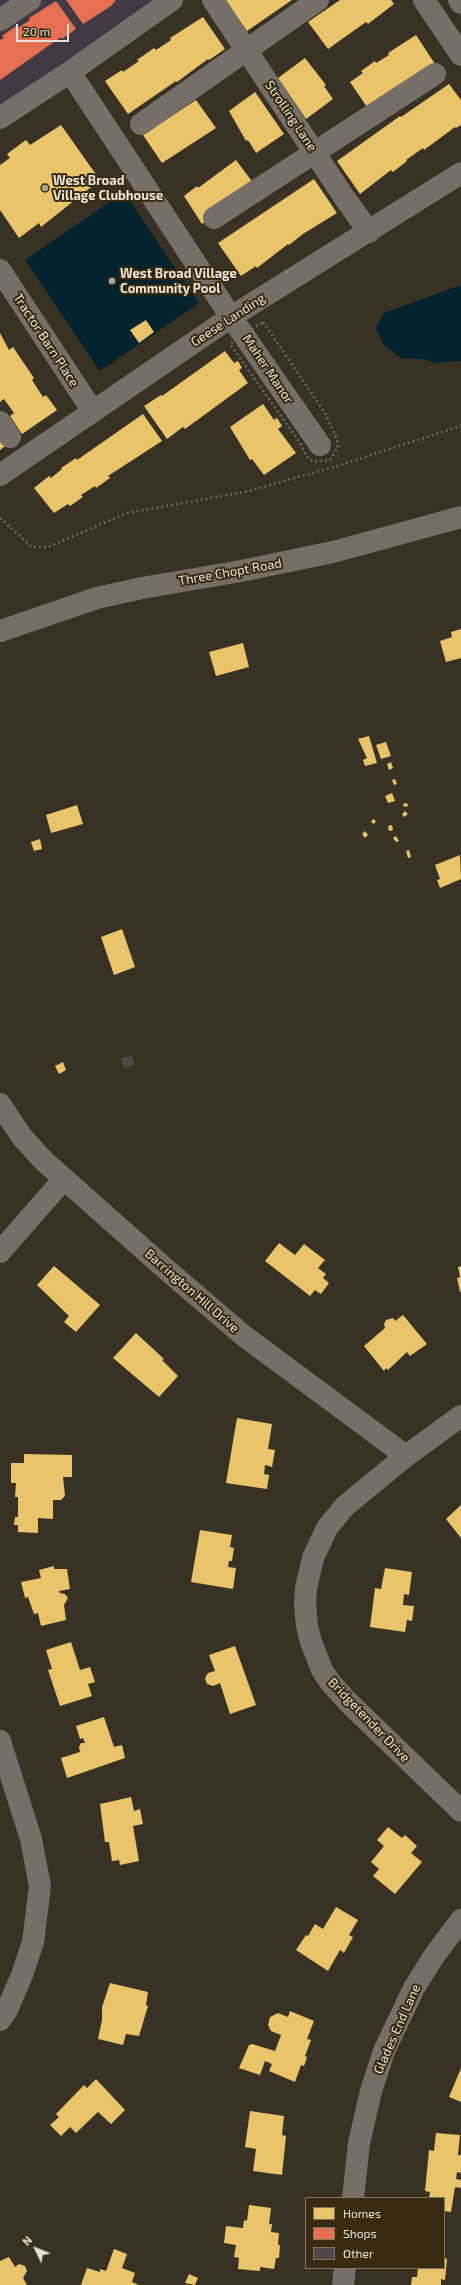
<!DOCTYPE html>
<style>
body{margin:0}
#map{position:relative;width:461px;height:2285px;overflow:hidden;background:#393224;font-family:"Exo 2",sans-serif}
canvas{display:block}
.legend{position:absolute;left:305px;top:2197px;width:140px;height:72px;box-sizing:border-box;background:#372b12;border:1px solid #7f7560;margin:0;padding:5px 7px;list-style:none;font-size:12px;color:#eae3d4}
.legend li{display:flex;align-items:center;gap:8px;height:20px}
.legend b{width:20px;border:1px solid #7f7560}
.north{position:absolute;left:16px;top:2229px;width:40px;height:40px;-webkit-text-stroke:3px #372b12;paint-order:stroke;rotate:313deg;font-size:11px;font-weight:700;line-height:16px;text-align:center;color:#eae3d4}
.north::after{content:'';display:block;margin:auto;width:14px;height:18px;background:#eae3d4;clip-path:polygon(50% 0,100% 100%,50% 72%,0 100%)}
.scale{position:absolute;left:16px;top:24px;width:53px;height:18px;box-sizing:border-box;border:2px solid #eae3d4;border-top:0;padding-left:5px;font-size:12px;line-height:14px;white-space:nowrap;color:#eae3d4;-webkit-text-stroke:3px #372b12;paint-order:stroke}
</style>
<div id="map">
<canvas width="461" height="2285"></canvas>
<ul class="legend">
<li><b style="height:11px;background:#e9c46a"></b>Homes</li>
<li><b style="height:11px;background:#e76f51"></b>Shops</li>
<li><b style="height:11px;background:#524849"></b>Other</li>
</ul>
<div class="north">N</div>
<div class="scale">20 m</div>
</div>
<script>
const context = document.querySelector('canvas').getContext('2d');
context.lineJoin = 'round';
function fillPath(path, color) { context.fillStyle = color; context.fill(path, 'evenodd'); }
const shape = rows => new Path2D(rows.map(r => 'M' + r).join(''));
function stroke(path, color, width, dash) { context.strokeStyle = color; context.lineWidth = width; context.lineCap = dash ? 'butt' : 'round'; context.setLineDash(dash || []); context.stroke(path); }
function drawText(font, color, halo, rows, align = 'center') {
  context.font = font + ' "Exo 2",sans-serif'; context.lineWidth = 4; context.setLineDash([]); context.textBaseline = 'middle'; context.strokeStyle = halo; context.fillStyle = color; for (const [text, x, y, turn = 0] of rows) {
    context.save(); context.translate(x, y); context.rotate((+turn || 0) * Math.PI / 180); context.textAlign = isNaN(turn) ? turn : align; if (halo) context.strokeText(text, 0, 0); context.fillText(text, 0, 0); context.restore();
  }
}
const commercial = shape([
 [0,0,172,0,0,118]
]);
const water = shape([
 [124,192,199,303,100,371,25,260],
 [461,285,461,361,435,363,423,359,400,358,383,344,376,328,384,313]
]);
const homes = shape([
 [225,0,292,0,247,31],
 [340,0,391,0,394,4,368,24,366,22,328,49,308,22],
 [203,17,225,49,209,60,208,59,177,82,176,81,128,114,105,81,122,70,123,72,139,61,137,60,154,48,156,50,171,40,170,38],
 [416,35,435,64,369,110,350,82,363,73,361,71,375,61,376,63,389,55,388,53],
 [305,58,326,85,324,86,333,99,306,119,278,78],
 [449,84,461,100,461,125,456,128,455,127,424,150,423,148,406,160,407,161,393,172,391,170,360,194,337,161,400,116,401,117],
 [255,92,284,134,256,153,248,140,246,141,229,111],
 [196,100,216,128,162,163,143,135],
 [61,125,100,180,41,227,39,223,19,238,0,210,0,165,10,158,7,154,26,140,30,145],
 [236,160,257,188,202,224,184,196,197,186,198,188],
 [314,179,337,213,303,234,289,245,288,244,257,268,256,266,241,276,218,243],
 [146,320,154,332,139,343,130,330],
 [0,333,9,350,13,347,34,378,32,380,43,397,46,395,57,410,22,434,10,416,14,413,4,399,0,402],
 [225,351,234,363,238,361,242,368,239,370,248,383,185,429,183,427,167,439,144,406,161,395,162,396],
 [263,404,274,420,277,418,282,426,278,429,296,453,264,475,252,459,250,460,230,427],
 [143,414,162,441,108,476,110,478,96,488,95,486,81,495,83,497,70,506,68,504,54,513,34,488,49,476,51,478,62,469,61,468,76,458,77,460],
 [0,438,5,446,0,450],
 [461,629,461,658,446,662,440,641,452,637,451,632],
 [243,643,249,667,216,676,209,652],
 [369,736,377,763,365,766,363,760,367,758,358,739],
 [386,742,391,756,381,759,376,745],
 [391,762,393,768,389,770,387,764],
 [395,779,397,784,394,785,392,780],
 [392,793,395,801,388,803,385,796],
 [407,803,408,806,404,807,403,804],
 [77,805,83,824,51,833,46,815],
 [405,811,408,814,404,817,402,814],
 [374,819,376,822,373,824,371,821],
 [392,825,393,830,389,831,388,826],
 [365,831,368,835,365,838,362,834],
 [396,836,399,841,396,842,393,838],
 [40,839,42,849,34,851,31,842],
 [409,850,411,857,408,858,406,851],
 [460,855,461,879,440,888,437,880,440,879,435,865],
 [122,929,135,967,114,975,101,937],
 [63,1062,66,1070,59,1074,55,1066],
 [279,1243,295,1255,304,1244,325,1260,318,1268,326,1274,323,1278,329,1283,321,1294,315,1290,310,1296,265,1261],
 [54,1266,100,1305,76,1332,64,1322,69,1316,37,1285],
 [461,1266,461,1277,460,1277,458,1267],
 [461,1277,461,1292,460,1292,457,1278],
 [403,1315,427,1344,410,1356,407,1352,388,1370,386,1368,384,1371,364,1346,385,1328,384,1324,386,1320,393,1318,395,1321],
 [136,1333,164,1359,162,1360,178,1376,159,1397,113,1358],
 [237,1418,272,1424,268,1449,275,1450,272,1467,265,1465,264,1474,269,1475,267,1489,226,1483],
 [24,1454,72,1455,72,1477,63,1477,65,1496,61,1500,53,1500,53,1519,38,1518,38,1533,18,1532,18,1525,14,1525,15,1517,18,1517,18,1497,15,1497,16,1483,11,1483,11,1463,24,1463],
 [461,1505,461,1538,446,1519],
 [200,1530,232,1535,230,1547,234,1548,232,1561,229,1561,228,1567,236,1568,233,1589,191,1582],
 [54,1566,54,1569,67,1569,70,1589,59,1591,60,1593,65,1594,68,1598,64,1605,66,1620,41,1626,38,1613,34,1614,28,1597,25,1598,21,1582,41,1578,39,1570],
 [385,1568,412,1572,409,1595,404,1594,403,1605,414,1606,412,1621,407,1620,405,1632,370,1627,375,1588,381,1589],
 [71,1642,80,1670,90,1667,95,1682,88,1684,92,1696,60,1706,48,1670,52,1669,46,1650],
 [235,1646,256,1705,230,1714,220,1683,213,1686,207,1684,205,1678,208,1673,215,1671,209,1655],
 [104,1717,114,1747,122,1745,125,1758,67,1778,61,1758,80,1752,79,1747,81,1743,85,1743,83,1738,80,1739,76,1726],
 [131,1797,134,1811,140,1809,143,1824,133,1826,139,1861,120,1865,119,1860,112,1861,109,1842,105,1842,100,1804],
 [388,1827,402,1838,405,1835,417,1846,411,1853,422,1862,395,1894,373,1876,379,1869,371,1862,384,1846,377,1840],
 [336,1907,358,1920,349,1935,353,1937,344,1953,340,1950,328,1971,296,1950,306,1935,308,1936,315,1924,323,1929],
 [110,1983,148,1992,146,2005,148,2006,139,2036,126,2034,123,2045,98,2039,102,2020,102,2007],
 [290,2011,314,2021,307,2039,311,2040,305,2056,307,2057,304,2066,301,2065,295,2082,269,2071,272,2064,265,2061,260,2075,239,2068,249,2045,252,2044,275,2051,281,2035,271,2031,268,2025,270,2017,278,2013,288,2017],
 [461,2068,461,2102,449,2097],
 [96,2079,125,2110,111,2124,98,2112,76,2133,70,2127,61,2136,50,2125,59,2117,56,2114,84,2085,87,2088],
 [250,2111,284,2116,282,2135,286,2136,282,2175,253,2171,256,2149,245,2147],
 [436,2133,460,2135,458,2155,461,2155,461,2173,457,2172,456,2179,461,2180,461,2188,455,2187,451,2212,444,2211,444,2198,429,2198,430,2192,425,2191,429,2150,434,2151],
 [249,2205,271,2208,269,2224,272,2224,271,2232,279,2233,278,2245,280,2245,279,2258,276,2258,274,2269,260,2267,260,2271,238,2269,239,2258,234,2257,236,2245,224,2243,226,2226,243,2228,244,2220,247,2221],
 [114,2249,127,2254,122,2268,135,2273,132,2282,139,2285,81,2285,87,2268,100,2272,100,2269,106,2271],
 [9,2257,15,2267,19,2264,25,2266,27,2271,23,2278,27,2285,0,2285,0,2261],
 [444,2258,447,2259,445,2280,441,2279,441,2285,411,2285,412,2277,417,2277,418,2268,444,2268],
 [189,2274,198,2278,195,2285,185,2283]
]);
const shops = shape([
 [66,0,116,0,111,6,83,24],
 [56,1,76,29,62,39,61,37,0,80,0,40,4,38,2,36,16,26,18,28,30,20,29,18]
]);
const building = shape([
 [132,1056,134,1065,124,1068,121,1058]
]);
const path = shape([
 [263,322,325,413,337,439,338,447,330,460,314,462,308,458,300,443,230,344,263,322],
 [0,518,32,547,48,547,127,513,245,492,334,467,461,426]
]);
const minor = shape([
 [213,0,344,197,369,232],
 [424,0,461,55],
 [459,0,461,3],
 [0,20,30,0],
 [70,72,231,317,320,445],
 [0,118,70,72,172,0],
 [141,124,318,0],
 [214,218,435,74],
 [0,270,92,410],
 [0,422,10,437],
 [0,475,231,317,461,173],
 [0,1104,22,1137,44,1161,168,1271,244,1336,406,1456],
 [0,1252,64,1179],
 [461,1416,406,1456,345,1506,327,1528,313,1558,306,1588,305,1605,307,1626,311,1642,322,1670,330,1682,348,1702,461,1811],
 [0,1741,31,1839,40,1886,33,1942,22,1975,7,2010,0,2020],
 [353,2198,359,2143,371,2091,384,2051,414,1988,434,1956,461,1920],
 [343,2285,345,2268]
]);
const major = shape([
 [0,631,97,598,142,588,241,571,333,552,461,517]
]);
const markers = [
 [45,188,4,"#aca596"],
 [112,281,4,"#aca596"]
];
const streetNames = [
 ["Strolling Lane",291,116,56],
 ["Geese Landing",228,320,-33],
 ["Tractor Barn Place",46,340,57],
 ["Maher Manor",268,369,56],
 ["Three Chopt Road",230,572,-10],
 ["Barrington Hill Drive",192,1291,41],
 ["Bridgetender Drive",369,1720,46],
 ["Glades End Lane",397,2029,-66]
];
const poiNames = [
 ["West Broad",53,181],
 ["Village Clubhouse",53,196],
 ["West Broad Village",120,274],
 ["Community Pool",120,289]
];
fillPath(commercial, '#433945');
fillPath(water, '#05222f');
fillPath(homes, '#e9c46a');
fillPath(shops, '#e76f51');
fillPath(building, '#524849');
stroke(path, '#6f6860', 2.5, [2, 3]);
stroke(minor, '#766e67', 22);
stroke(major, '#766e64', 22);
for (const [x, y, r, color] of markers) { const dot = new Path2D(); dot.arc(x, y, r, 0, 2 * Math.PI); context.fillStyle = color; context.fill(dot); stroke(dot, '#372b12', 1.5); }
drawText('13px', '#eae3d4', '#372b12', streetNames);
drawText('bold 13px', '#eae3d4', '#372b12', poiNames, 'left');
</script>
